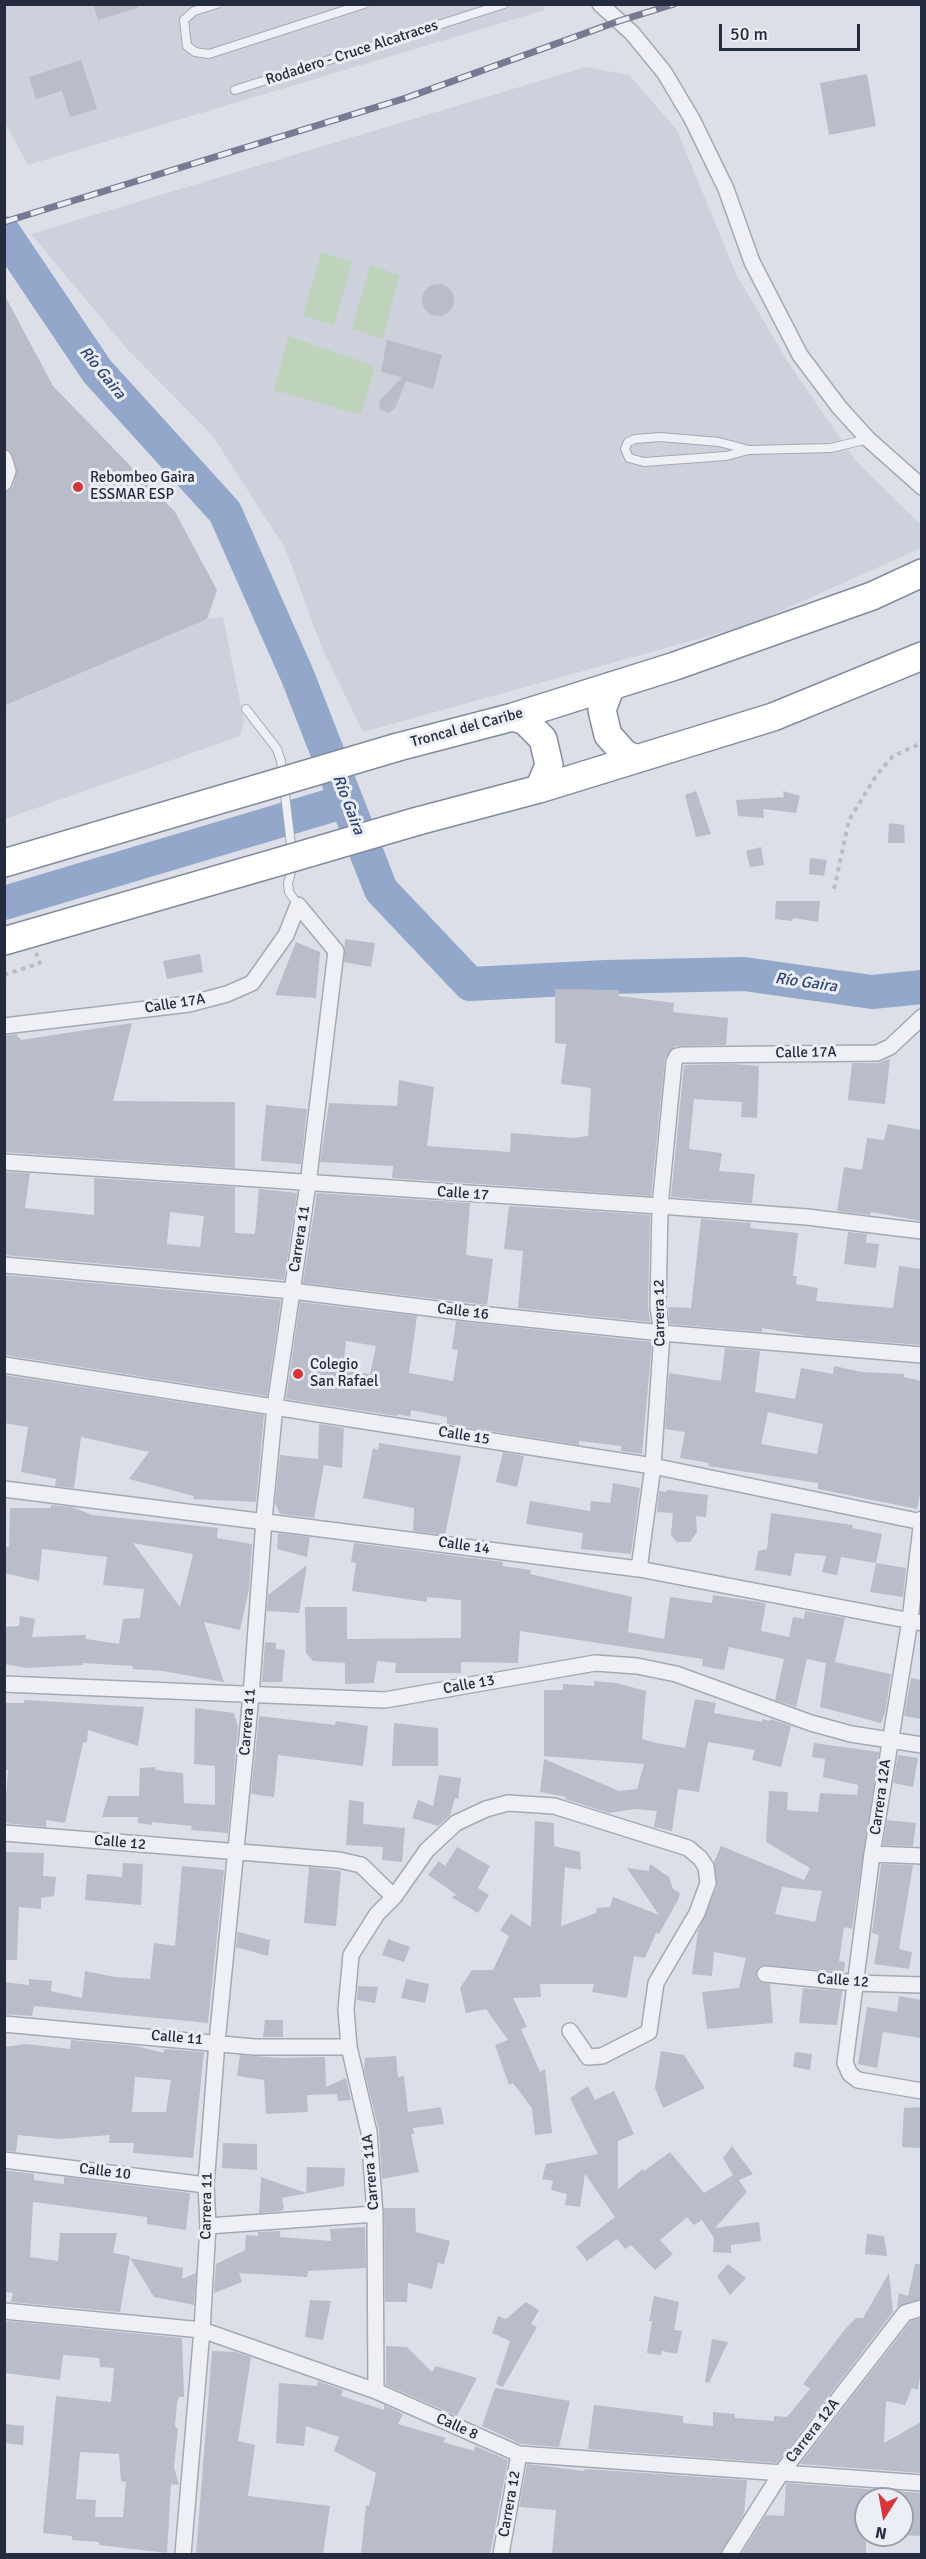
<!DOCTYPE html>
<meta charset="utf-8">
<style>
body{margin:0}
#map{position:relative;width:926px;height:2559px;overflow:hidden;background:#dcdfe7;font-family:Signika,sans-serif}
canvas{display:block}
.frame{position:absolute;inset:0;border:6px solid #252b3e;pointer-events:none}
.north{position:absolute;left:854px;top:2487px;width:60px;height:60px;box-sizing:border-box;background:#ebeef5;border:2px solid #9ca0ac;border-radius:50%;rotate:191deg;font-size:16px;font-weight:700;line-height:24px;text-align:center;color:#252b3e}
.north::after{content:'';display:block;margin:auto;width:21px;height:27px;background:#d73639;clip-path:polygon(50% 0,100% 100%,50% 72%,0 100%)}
.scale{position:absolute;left:719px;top:24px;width:141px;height:27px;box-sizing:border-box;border:3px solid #252b3e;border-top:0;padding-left:8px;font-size:18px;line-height:21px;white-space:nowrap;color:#252b3e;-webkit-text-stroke:4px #ebeef5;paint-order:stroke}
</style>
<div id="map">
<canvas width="926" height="2559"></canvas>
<div class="frame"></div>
<div class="north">N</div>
<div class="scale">50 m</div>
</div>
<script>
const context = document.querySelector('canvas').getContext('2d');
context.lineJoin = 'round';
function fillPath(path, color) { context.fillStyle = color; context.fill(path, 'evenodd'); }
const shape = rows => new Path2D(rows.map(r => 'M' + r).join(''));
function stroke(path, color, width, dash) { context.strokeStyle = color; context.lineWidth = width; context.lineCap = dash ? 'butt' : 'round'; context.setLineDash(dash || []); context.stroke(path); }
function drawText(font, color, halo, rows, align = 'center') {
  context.font = font + ' Signika,sans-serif'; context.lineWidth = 6; context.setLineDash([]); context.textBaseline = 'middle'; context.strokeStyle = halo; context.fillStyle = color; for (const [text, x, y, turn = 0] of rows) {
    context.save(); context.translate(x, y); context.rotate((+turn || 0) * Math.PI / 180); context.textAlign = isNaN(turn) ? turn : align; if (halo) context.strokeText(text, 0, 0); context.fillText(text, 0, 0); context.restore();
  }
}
const built = shape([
 [542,4,545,10,28,165,5,123,4,5],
 [586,67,629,75,677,130,736,274,788,362,856,461,921,525,921,548,752,624,363,732,322,648,285,548,212,435,128,350,31,234],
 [223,617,244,721,240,736,5,819,5,706,207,619]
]);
const green = shape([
 [321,252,352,262,334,325,303,316],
 [370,265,399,275,383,339,352,329],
 [288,336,375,366,361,415,274,390]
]);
const river = shape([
 [4,233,97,371,225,512,298,677,381,890,470,984,606,977,744,974,872,992,922,987],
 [4,903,346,801,338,780]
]);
const building = shape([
 [93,4,137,4,138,8,98,20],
 [81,60,97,109,70,117,62,91,36,99,29,77],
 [867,74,876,126,829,135,820,83],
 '422 300a16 16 0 1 1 32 0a16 16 0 1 1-32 0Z',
 [4,294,53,386,175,512,217,590,207,619,4,706,4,493,13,487,17,469,11,451,4,448],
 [387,340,442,355,433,389,406,381,395,408,388,413,380,409,379,401,402,377,381,372],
 [696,791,711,834,696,837,685,795],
 [783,791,800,796,796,813,763,809,764,818,738,816,736,800,784,797],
 [889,823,904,825,905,843,888,843],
 [761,847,764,865,750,867,746,851],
 [810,858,827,860,824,876,809,874],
 [776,901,820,901,818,922,793,918,792,921,775,919],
 [345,939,375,943,371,967,344,962],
 [296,942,320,952,316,998,275,995],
 [200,954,203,972,167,979,163,961],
 [555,989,619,990,619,996,674,1003,673,1012,728,1018,726,1045,675,1046,665,1058,651,1196,392,1178,393,1166,320,1162,329,1103,397,1106,399,1080,434,1087,427,1146,510,1152,511,1133,573,1138,588,1136,591,1088,561,1084,566,1044,555,1043],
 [132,1023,113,1101,235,1102,235,1168,4,1152,4,1036,16,1034,21,1040],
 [890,1059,885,1104,848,1100,852,1063,877,1063],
 [733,1064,759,1066,757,1118,741,1117,742,1102,694,1099,689,1149,722,1153,719,1171,755,1174,752,1203,671,1197,684,1065],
 [266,1105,307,1109,301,1164,261,1161],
 [888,1124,921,1130,921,1221,871,1212,870,1215,837,1211,844,1167,862,1170,867,1138,884,1140],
 [5,1172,30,1173,25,1208,94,1215,94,1178,235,1187,235,1233,255,1234,259,1189,297,1193,284,1280,4,1255],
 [170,1212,204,1216,200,1247,167,1244],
 [317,1193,470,1203,466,1255,493,1259,487,1305,303,1283],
 [509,1206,650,1215,648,1307,650,1322,518,1308,523,1251,504,1249],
 [701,1219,751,1223,750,1228,798,1233,793,1276,797,1276,796,1284,818,1288,816,1301,893,1308,899,1266,921,1269,921,1345,808,1336,762,1328,762,1332,670,1324,668,1307,691,1308],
 [848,1232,867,1234,866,1243,879,1244,876,1268,844,1264],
 [4,1275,281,1300,267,1396,4,1355],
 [300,1302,417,1316,409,1373,453,1381,458,1350,452,1349,456,1321,652,1342,642,1454,621,1451,621,1446,579,1441,579,1445,447,1424,447,1417,411,1410,410,1417,398,1414,397,1416,286,1399],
 [346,1341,376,1346,370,1374,343,1370],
 [725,1348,760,1351,755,1392,795,1399,801,1368,833,1374,834,1366,862,1372,904,1374,904,1377,921,1381,921,1489,917,1509,818,1489,818,1483,708,1466,709,1463,680,1458,685,1432,665,1429,669,1373,721,1381],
 [768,1412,823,1424,817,1454,761,1444],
 [4,1375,264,1415,256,1502,193,1499,194,1496,129,1479,149,1452,81,1437,74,1488,55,1486,56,1479,21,1472,28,1427,4,1423],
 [319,1424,344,1428,342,1468,324,1465,314,1518,280,1514,275,1503,280,1455,318,1459],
 [379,1443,461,1456,445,1535,413,1531,414,1508,363,1498,373,1448,378,1450],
 [503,1452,524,1456,517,1487,496,1482],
 [613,1483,640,1488,631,1554,581,1549,583,1533,526,1524,530,1501,590,1511,591,1501,610,1503],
 [667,1490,708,1495,706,1517,696,1516,697,1532,690,1542,677,1542,671,1535,673,1513,657,1512,659,1491,667,1492],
 [51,1505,72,1507,92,1515,218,1528,217,1538,252,1544,249,1589,240,1630,204,1622,224,1682,163,1671,132,1669,133,1666,83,1663,83,1665,28,1668,4,1664,4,1627,19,1626,20,1616,35,1619,32,1637,86,1635,86,1639,119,1644,123,1619,140,1618,144,1589,103,1585,107,1557,42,1549,39,1581,4,1573,4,1547,9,1547,10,1508,51,1508],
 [133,1543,193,1554,180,1607],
 [771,1513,853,1525,852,1528,882,1534,876,1563,841,1557,837,1575,822,1572,826,1556,795,1553,791,1576,755,1570,758,1551,767,1549],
 [278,1533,310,1537,307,1557,277,1549],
 [354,1543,503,1562,502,1566,531,1570,530,1574,632,1597,628,1632,664,1639,670,1597,712,1603,713,1595,766,1603,761,1631,789,1637,793,1617,804,1619,805,1611,845,1618,835,1662,891,1674,885,1713,881,1723,820,1707,826,1663,807,1659,796,1707,775,1700,784,1659,729,1647,724,1670,702,1666,703,1659,520,1631,518,1663,461,1662,461,1673,395,1673,396,1663,377,1661,374,1683,345,1684,345,1663,313,1661,306,1653,305,1607,347,1607,347,1639,461,1638,461,1600,427,1597,427,1602,352,1591,356,1563,351,1562],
 [876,1563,906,1568,903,1597,870,1592],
 [307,1565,299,1613,267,1611,268,1595],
 [265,1642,276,1643,276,1649,285,1650,282,1682,262,1682],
 [911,1678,921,1680,921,1719,904,1716],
 [594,1681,616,1683,646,1691,642,1739,657,1743,685,1748,695,1699,716,1703,714,1713,762,1722,762,1719,770,1721,771,1719,791,1726,781,1767,752,1760,755,1750,708,1742,699,1792,678,1789,672,1831,654,1827,657,1811,635,1809,609,1813,565,1799,566,1797,540,1792,544,1759,619,1791,637,1789,644,1764,544,1756,544,1690,563,1690,563,1684,594,1686],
 [24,1700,144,1707,138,1746,88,1730,87,1742,83,1743,65,1823,46,1820,46,1827,4,1823,8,1770,4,1770,4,1703,24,1703],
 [195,1708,234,1713,238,1727,228,1833,191,1830,192,1826,152,1822,152,1825,138,1823,138,1817,102,1817,108,1796,139,1796,140,1768,156,1767,155,1770,183,1773,184,1803,215,1805,215,1766,194,1764],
 [259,1716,335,1725,336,1721,368,1726,363,1766,278,1755,274,1797,251,1794],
 [394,1723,438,1728,438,1766,392,1766],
 [814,1743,879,1752,852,1929,844,1927,839,1961,845,1962,844,1972,762,1965,757,1969,756,1977,760,1982,770,1984,773,2023,707,2029,702,1992,739,1988,746,1958,714,1952,712,1976,692,1974,698,1931,717,1886,714,1862,721,1846,804,1880,810,1868,766,1842,769,1791,788,1792,787,1810,818,1812,820,1793,857,1795,858,1785,823,1777,825,1759,812,1757],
 [782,1887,822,1891,815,1922,775,1914],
 [898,1755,918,1758,913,1787,893,1783],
 [439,1775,461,1778,458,1799,455,1798,450,1816,438,1826,412,1818,418,1800,433,1806],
 [349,1800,364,1802,363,1824,405,1828,402,1862,382,1860,383,1847,346,1845],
 [887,1820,916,1823,913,1846,883,1845],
 [535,1821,554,1823,554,1846,580,1852,581,1870,565,1867,561,1926,596,1913,597,1908,610,1907,613,1897,659,1915,627,1868,649,1871,650,1864,669,1877,673,1889,680,1893,678,1900,659,1934,656,1933,645,1958,634,1956,627,1998,592,1992,594,1984,540,1984,541,1997,513,1998,527,2027,521,2029,540,2072,545,2069,552,2133,535,2135,532,2108,513,2083,509,2085,495,2045,508,2040,486,2009,466,2013,460,1988,472,1970,493,1970,509,1936,500,1930,511,1914,531,1927],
 [457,1847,490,1866,478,1888,489,1895,478,1913,451,1897,457,1895,428,1875,439,1861,445,1866],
 [4,1852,44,1853,43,1876,56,1877,54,1896,41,1898,41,1909,19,1907,17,1960,4,1960],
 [123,1863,143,1864,141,1905,85,1900,87,1874,122,1877],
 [881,1864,913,1865,899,1949,912,1952,909,1969,874,1964,879,1935,872,1933],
 [182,1866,224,1870,208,2023,34,2006,32,2016,4,2014,4,1982,29,1985,29,1979,52,1981,51,1991,82,1998,85,1971,115,1977,150,1979,154,1943,175,1946],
 [309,1867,341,1871,336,1926,304,1923],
 [238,1932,270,1940,268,1956,236,1947],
 [388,1939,410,1947,404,1962,382,1955],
 [406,1979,429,1984,425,2003,401,1998],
 [358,1986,378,1987,375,2003,357,2000],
 [803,1988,842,1991,837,2025,799,2023],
 [899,1996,921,2000,921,2038,883,2032,877,2068,858,2064,867,2007,897,2012],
 [265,2020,283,2020,283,2037,263,2037],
 [71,2040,136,2046,164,2053,164,2049,204,2052,193,2158,133,2153,134,2143,109,2143,110,2135,60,2139,18,2135,16,2152,4,2150,4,2047,26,2044,70,2049],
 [135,2077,171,2080,166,2112,132,2112],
 [661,2051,684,2055,705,2088,663,2108,655,2088],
 [795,2052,812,2054,810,2070,793,2067],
 [240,2055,281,2058,325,2057,326,2087,346,2078,351,2100,338,2101,337,2094,307,2095,308,2112,266,2114,264,2080,237,2076],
 [396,2056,398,2077,404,2076,408,2112,441,2107,444,2124,413,2128,414,2134,411,2134,419,2172,382,2179,379,2131,364,2070,365,2058],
 [588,2086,595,2100,614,2091,634,2134,618,2141,618,2189,643,2169,644,2171,670,2152,704,2193,733,2175,723,2158,732,2146,753,2174,739,2180,747,2192,715,2228,759,2222,761,2241,731,2245,731,2253,713,2252,714,2238,702,2220,694,2225,687,2217,660,2240,673,2254,655,2270,631,2245,625,2249,617,2239,587,2261,576,2247,615,2217,585,2174,580,2207,565,2205,567,2194,551,2190,553,2181,542,2179,546,2164,598,2154,570,2098],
 [921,2107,921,2148,902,2147,904,2108],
 [223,2143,257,2144,257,2170,222,2168],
 [307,2167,345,2168,344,2186,282,2198,284,2209,281,2211,259,2213,261,2177,306,2193],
 [4,2170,34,2174,34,2180,64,2184,64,2177,190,2193,186,2230,147,2224,147,2217,33,2202,30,2257,58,2261,60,2233,117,2233,113,2253,130,2256,120,2312,11,2302,13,2293,4,2292],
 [384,2208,415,2208,416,2232,450,2241,444,2264,438,2263,432,2289,408,2283,407,2302,385,2302],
 [365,2227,366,2268,308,2271,307,2277,239,2273,242,2282,214,2293,216,2264,245,2250,246,2235,258,2236,258,2232,280,2231,280,2237,331,2241,330,2229],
 [867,2234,884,2236,887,2256,865,2254],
 [130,2258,183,2268,182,2279,196,2273,194,2305,154,2297],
 [728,2264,746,2278,730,2295,717,2276],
 [915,2264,921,2264,921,2299,897,2307,899,2293,908,2296],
 [889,2273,893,2312,777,2463,588,2449,594,2405,683,2416,683,2423,713,2426,713,2412,735,2414,735,2418,774,2421,774,2416,787,2417,810,2389,803,2384,846,2328,856,2318,863,2318],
 [654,2296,679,2302,674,2330,682,2331,677,2354,662,2351,661,2355,647,2353,652,2321,649,2321],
 [310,2300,331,2301,323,2340,305,2337],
 [526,2302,539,2310,531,2324,537,2327,503,2387,496,2384,510,2341,492,2333,498,2316,506,2319],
 [921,2318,921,2369,918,2390,912,2388,905,2405,886,2401,884,2443,921,2422,921,2473,800,2464,911,2321],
 [9,2321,182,2338,184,2397,179,2397,177,2403,175,2426,178,2429,174,2467,179,2485,171,2484,167,2553,99,2545,99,2542,72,2540,72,2536,43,2533,56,2396,111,2402,114,2368,100,2367,99,2358,63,2355,60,2380,4,2373,4,2322],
 [80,2452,119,2454,121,2481,126,2482,123,2517,95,2517,96,2500,76,2499],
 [712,2339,728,2342,709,2383,705,2382],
 [386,2346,407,2347,432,2372,436,2366,477,2378,457,2416,386,2385],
 [212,2351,235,2352,251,2357,238,2441,255,2445,248,2496,330,2506,323,2554,196,2554],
 [318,2381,343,2390,341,2396,384,2410,384,2405,403,2414,398,2424,446,2438,443,2442,474,2451,475,2446,508,2460,490,2554,361,2554,366,2505,369,2506,376,2473,334,2451,339,2437,306,2426,304,2446,276,2443,279,2383,317,2386],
 [495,2388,570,2401,559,2447,521,2444,482,2426],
 [4,2424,24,2426,23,2445,4,2443],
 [527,2464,584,2471,585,2469,747,2480,744,2514,720,2554,552,2554,556,2510,519,2507],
 [786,2483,921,2493,921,2536,902,2535,902,2499,866,2499,866,2554,741,2554,766,2515,784,2516]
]);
const path = shape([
 [834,889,849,820,876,776,893,756,922,743],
 [4,975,40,963,36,953]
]);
const lane = shape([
 [217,4,194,11,184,20,187,46,195,52,209,54,364,4],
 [235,90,504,4],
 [749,450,726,456,644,462,629,458,625,449,628,442,635,439,660,437,719,442,749,450,831,448,868,439],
 [246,709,277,749,281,761,292,853],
 [293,865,288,883,289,892,298,905]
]);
const street = shape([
 [600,4,632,33,664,72,692,119,726,189,752,262,800,355,839,407,868,439,922,487],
 [4,458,8,471,4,483],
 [4,1026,189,1004,227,994,252,983,286,935,298,905,336,951,308,1184,275,1406,264,1520,251,1696,217,2042,206,2185,208,2226,202,2330,183,2554],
 [4,1162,660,1206,807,1217,922,1231],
 [4,1265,292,1291,469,1313,662,1333,922,1355],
 [4,1365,653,1466,922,1522],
 [4,1489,639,1569,922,1623],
 [922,1519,910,1620,872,1854,845,2063,850,2074,858,2080,922,2091],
 [639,1569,653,1466,662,1333,658,1307,660,1206,674,1062,677,1056,682,1055,877,1053,890,1047,922,1017],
 [4,1684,385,1700,595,1663,637,1666,676,1674,811,1723,851,1734,922,1745],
 [4,1833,339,1860,361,1865,394,1897],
 [872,1854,922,1856],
 [765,1974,855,1983,922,1985],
 [4,2024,254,2047,349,2047],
 [4,2160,206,2185],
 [208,2226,375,2214],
 [4,2311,202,2330,376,2391,519,2454,922,2483],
 [376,2391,375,2214,369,2132,349,2047,346,2010,351,1955,377,1914,394,1897,427,1850,456,1823,486,1809,508,1803,554,1806,688,1848,700,1858,706,1867,708,1883,697,1913,656,1983,649,2032,602,2056,588,2057,570,2031],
 [501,2554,519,2454],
 [730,2554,781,2473,905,2313,922,2308]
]);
const highway = shape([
 [611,686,602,710,608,735,625,754,637,759],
 [513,717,525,721,543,739,549,765,539,789],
 [398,747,513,717,675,666,872,596,922,573],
 [418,821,539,789,773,717,922,656],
 [4,863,256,789],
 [4,941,278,862]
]);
const rail = shape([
 [4,222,406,98,619,21,674,4]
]);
const highwayBridge = shape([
 [256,789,398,747],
 [278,862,418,821]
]);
const markers = [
 [78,487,6,"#d73639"],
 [298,1374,6,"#d73639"]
];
const streetNames = [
 ["Rodadero - Cruce Alcatraces",352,53,-18],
 ["Troncal del Caribe",467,728,-15],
 ["Calle 17A",175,1004,-9],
 ["Calle 17A",806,1053,-1],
 ["Calle 17",463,1194,4],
 ["Carrera 11",300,1239,-81],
 ["Calle 16",463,1312,7],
 ["Carrera 12",660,1313,-91],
 ["Calle 15",464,1436,9],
 ["Calle 14",464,1546,8],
 ["Calle 13",469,1685,-10],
 ["Carrera 11",248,1722,-85],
 ["Carrera 12A",881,1797,-82],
 ["Calle 12",120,1843,5],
 ["Calle 12",843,1981,4],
 ["Calle 11",177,2038,5],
 ["Calle 10",105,2172,7],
 ["Carrera 11A",371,2172,-95],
 ["Carrera 11",207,2206,-89],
 ["Calle 8",457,2427,24],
 ["Carrera 12A",813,2431,-52],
 ["Carrera 12",510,2504,-80]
];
const poiNames = [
 ["Rebombeo Gaira",90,478],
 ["ESSMAR ESP",90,495],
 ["Colegio",310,1365],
 ["San Rafael",310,1382]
];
const waterNames = [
 ["Río Gaira",102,373,51],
 ["Río Gaira",348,805,69],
 ["Río Gaira",806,983,8]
];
fillPath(built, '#cdd1dc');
fillPath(green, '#bfd2bc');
stroke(river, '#93a7ca', 34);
fillPath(building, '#b9bdca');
stroke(lane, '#a5a9b4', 10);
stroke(street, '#a5a9b4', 18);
stroke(highway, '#828a9f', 30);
stroke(path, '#babdc5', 4, [4.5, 4.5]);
stroke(lane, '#eff0f5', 8);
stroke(street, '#eff0f5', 15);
stroke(highway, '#fff', 27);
stroke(rail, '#747b92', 7);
stroke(rail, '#ebeef5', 4.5, [14]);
stroke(highwayBridge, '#828a9f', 30, []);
stroke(highwayBridge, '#fff', 27);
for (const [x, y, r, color] of markers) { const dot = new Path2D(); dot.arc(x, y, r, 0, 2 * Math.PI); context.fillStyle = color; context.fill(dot); stroke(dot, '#ebeef5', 2); }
drawText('15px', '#252b3e', '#ebeef5', streetNames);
drawText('15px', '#252b3e', '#ebeef5', poiNames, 'left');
drawText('italic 16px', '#2c4375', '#ebeef5', waterNames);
</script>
